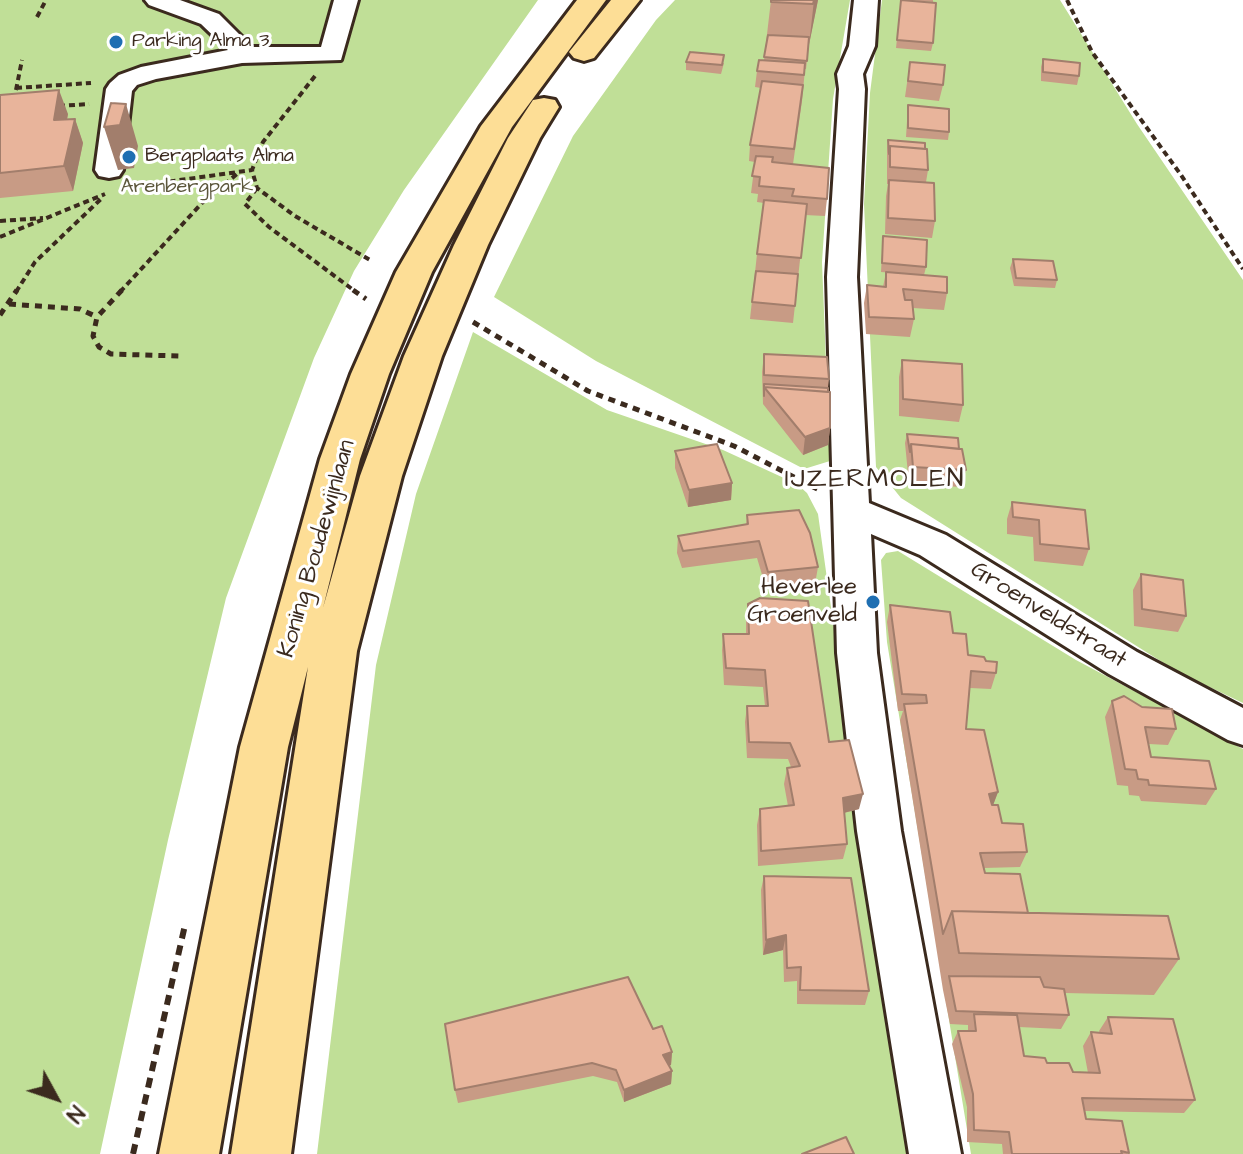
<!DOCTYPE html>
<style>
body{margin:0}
#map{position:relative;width:1243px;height:1154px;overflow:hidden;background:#fff;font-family:"Architects Daughter",sans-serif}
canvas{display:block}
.north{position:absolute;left:16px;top:1058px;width:80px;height:80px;-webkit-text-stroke:6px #fff;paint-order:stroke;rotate:130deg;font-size:22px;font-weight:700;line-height:32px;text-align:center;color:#3b2a1e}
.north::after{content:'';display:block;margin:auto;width:28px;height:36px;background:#3b2a1e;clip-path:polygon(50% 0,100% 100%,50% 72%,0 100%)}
</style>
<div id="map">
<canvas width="1243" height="1154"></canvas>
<div class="north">N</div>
</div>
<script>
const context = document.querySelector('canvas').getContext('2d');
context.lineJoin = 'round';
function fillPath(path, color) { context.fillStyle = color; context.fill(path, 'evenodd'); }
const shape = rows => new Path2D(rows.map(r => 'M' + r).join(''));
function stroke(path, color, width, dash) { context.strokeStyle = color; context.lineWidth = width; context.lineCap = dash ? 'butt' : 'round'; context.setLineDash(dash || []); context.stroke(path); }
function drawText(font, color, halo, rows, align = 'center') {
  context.font = font + ' "Architects Daughter",sans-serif'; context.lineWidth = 6; context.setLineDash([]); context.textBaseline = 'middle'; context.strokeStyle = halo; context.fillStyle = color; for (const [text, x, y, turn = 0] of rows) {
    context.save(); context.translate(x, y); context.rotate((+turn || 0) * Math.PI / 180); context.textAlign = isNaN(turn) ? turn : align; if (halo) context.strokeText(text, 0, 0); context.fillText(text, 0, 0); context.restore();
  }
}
const green = shape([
 [0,0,538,0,404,190,354,271,314,358,226,598,168,840,100,1154,0,1154],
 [675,0,850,0,833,99,822,262,830,461,804,469,596,361,494,297,573,136,656,20],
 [882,0,1060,0,1137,124,1243,280,1243,703,1178,672,901,498,876,467,864,204,870,93],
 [473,332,607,410,723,450,797,484,807,493,818,514,907,1154,317,1154,376,665,416,494],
 [898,551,1076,660,1243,749,1243,1154,971,1154,887,642,881,560,886,553]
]);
const pathFar2 = shape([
 [1067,0,1092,52,1181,175,1243,269],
 [37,17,46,0],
 [315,76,263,142,252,170,257,188,295,216,370,260],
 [16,88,91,83],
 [16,90,22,60],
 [59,106,89,104],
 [130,187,252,170],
 [257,188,245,204,269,227,356,292],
 [0,221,43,218],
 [0,237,105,194],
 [16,292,35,262,101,199],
 [120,292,202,203,237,174]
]);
const pathFar1 = shape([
 [122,290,97,317,93,336,99,347,111,354,179,356],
 [353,290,366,299],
 [9,304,80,309,97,317],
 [0,315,17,290],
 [473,322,588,391,734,446,819,490]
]);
const path = shape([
 [133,1154,185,925]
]);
const street = shape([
 [145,0,180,0,219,14,252,47,321,47,334,0,358,0,341,60,242,63,156,79,137,85,132,91,123,170,119,176,109,178,99,176,95,170,106,89,110,83,119,75,141,67,228,50,201,24,149,5,145,0],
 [854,0,878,0,875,46,863,74,865,89,857,277,869,503,946,535,1137,652,1243,708,1243,745,1228,740,1109,674,920,555,871,534,877,653,901,831,961,1154,909,1154,857,831,837,653,827,277,839,89,837,74,849,46,854,0]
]);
const highway = shape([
 [577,0,606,0,512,127,432,272,389,374,360,459,323,608,360,476,404,356,454,245,508,138,533,100,544,98,555,100,559,107,540,138,488,245,442,356,402,476,357,651,291,1154,231,1154,308,667,288,747,219,1154,159,1154,240,747,320,459,351,374,396,272,481,126,577,0],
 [611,0,640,0,594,58,584,61,574,58,569,52,611,0]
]);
const wall = shape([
 [771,0,818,0,809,44,806,69,805,69,802,101,793,164,827,199,825,216,805,215,793,323,750,319,757,254,764,203,757,202,758,194,751,193,755,162,749,161,750,145,761,88,755,87,757,71,764,60],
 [901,0,933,43,931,51,896,48],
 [905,0,933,0,933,2],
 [1043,59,1079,76,1077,85,1041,81,1041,67],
 [686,62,724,63,721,74,686,70],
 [910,62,943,85,939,101,905,97],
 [0,95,68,114,67,120,75,119,83,143,73,191,0,198],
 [908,105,949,132,948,140,906,137],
 [888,140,928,170,926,182,935,221,932,238,885,234,886,196,888,184,887,184,887,148],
 [883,236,926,267,924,275,881,272],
 [1013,259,1057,280,1055,288,1014,286,1010,268],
 [886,272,947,293,944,310,913,308,914,319,910,337,866,334,864,303,867,285,883,287],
 [764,354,829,379,828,388,830,428,828,445,803,455,763,404,762,372],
 [902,360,963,405,959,422,899,416,899,377],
 [907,434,959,449,966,470,961,487,909,484,905,443],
 [675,451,732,483,731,500,688,507,675,468],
 [1012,502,1089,549,1083,566,1034,561,1033,537,1007,534,1007,519],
 [747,515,818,567,815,584,766,588,757,558,682,568,677,553,678,536,746,525],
 [1141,574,1186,616,1178,632,1134,626,1133,590],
 [748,604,829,742,859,809,844,813,847,844,843,859,758,866,757,825,760,809,788,806,784,784,787,768,791,767,788,759,747,758,745,722,747,706,765,706,763,687,724,685,722,650,723,634,746,634,746,621],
 [890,605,953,633,968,655,986,661,996,673,991,689,970,688,966,729,998,792,993,805,1002,823,1027,852,1020,867,984,868,985,873,1028,913,1179,959,1154,995,1065,993,1069,1015,1061,1029,1019,1027,1024,1056,1073,1072,1088,1073,1083,1046,1091,1032,1100,1033,1099,1031,1108,1017,1195,1100,1184,1113,1085,1111,1086,1119,1128,1154,1003,1154,1002,1144,967,1142,967,1107,952,1044,958,1031,968,1031,968,1025,950,1024,943,990,900,720,903,711,898,711,887,622],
 [1112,701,1176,729,1168,745,1149,744,1151,757,1216,789,1206,805,1141,801,1139,796,1129,795,1128,786,1117,785,1105,717],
 [764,876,869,991,865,1005,797,1004,797,981,784,982,783,950,763,955,761,890],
 [653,1029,672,1052,671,1065,669,1066,672,1071,671,1084,624,1102,617,1082,593,1076,458,1103,455,1090]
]);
const shadedWall = shape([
 [814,0,818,0,809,45],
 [59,90,68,114,62,144,54,120],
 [126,104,138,146,134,168,118,170,104,127],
 [75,119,83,143,73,191,64,166],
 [830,428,828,445,803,455,805,437],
 [732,483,731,500,688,507,689,490],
 [998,792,992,808,989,794],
 [863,794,859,809,839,814,843,798],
 [786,935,783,950,763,955,766,940],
 [672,1052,671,1065,662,1068,663,1055],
 [672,1071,671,1084,624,1102,624,1090]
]);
const building = shape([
 [771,0,814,0,813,4,771,2,771,0],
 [901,0,936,3,933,43,897,40,901,0],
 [768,35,809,37,807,61,764,57,768,35],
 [690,52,724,55,722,65,686,62,690,52],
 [1043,59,1080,63,1079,76,1043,72,1043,59],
 [759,60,805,63,804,75,757,71,759,60],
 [910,62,945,65,943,85,908,81,910,62],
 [762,81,803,85,794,149,750,145,762,81],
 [59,90,54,120,75,119,64,166,0,173,0,95,59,90],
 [111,103,126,104,120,125,104,127,111,103],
 [908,105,949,109,949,132,908,128,908,105],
 [888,140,925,143,925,149,890,146,889,154,888,140],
 [890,146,927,149,928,170,890,167,890,146],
 [756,156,773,157,772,162,829,168,827,199,792,196,794,189,759,186,760,177,752,176,756,156],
 [889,180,934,183,935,221,888,218,889,180],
 [764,200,807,204,801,258,757,254,764,200],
 [883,236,927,240,926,267,882,263,883,236],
 [1013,259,1053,261,1057,280,1016,278,1013,259],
 [756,271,798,274,795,306,752,302,756,271],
 [886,272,947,277,947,293,903,289,905,300,912,300,914,319,869,317,867,285,886,287,886,272],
 [764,354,827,357,829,379,764,375,764,354],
 [902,360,962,364,963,405,903,399,902,360],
 [764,384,828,388,828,392,764,387,764,396,764,384],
 [764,387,830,392,830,428,805,437,764,387],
 [907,434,958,438,959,449,911,444,910,452,907,434],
 [717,444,732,483,689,490,675,451,717,444],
 [911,444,962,449,966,470,913,467,911,444],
 [1012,502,1085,510,1089,549,1040,544,1039,520,1013,517,1012,502],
 [799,510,810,533,818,567,768,572,759,541,683,551,678,536,748,524,747,515,799,510],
 [1141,574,1183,580,1186,616,1142,609,1141,574],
 [760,598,808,601,829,742,849,740,863,794,843,798,847,844,761,851,760,809,794,805,787,768,800,766,790,743,749,742,747,706,768,706,765,670,726,668,723,634,749,634,748,604,760,598],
 [890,605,950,612,953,633,966,634,968,655,984,657,986,661,997,662,996,673,971,671,966,729,984,730,998,792,989,794,992,805,998,805,1002,823,1023,824,1027,852,980,853,985,873,1020,874,1028,913,952,911,943,934,904,704,927,703,926,695,902,694,890,605],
 [1124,696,1142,707,1172,709,1176,729,1145,727,1151,757,1209,761,1216,789,1149,785,1148,780,1138,779,1136,770,1125,769,1112,701,1124,696],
 [764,876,851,878,869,991,800,990,801,967,787,968,786,935,766,940,764,876],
 [952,911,1168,916,1179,959,959,953,952,911],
 [949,976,1040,977,1044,987,1064,989,1069,1015,956,1011,949,976],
 [628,977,653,1029,662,1026,672,1052,663,1055,672,1071,624,1090,616,1070,592,1063,455,1090,445,1024,628,977],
 [974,1014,1017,1015,1024,1056,1045,1058,1047,1063,1069,1063,1073,1072,1100,1073,1091,1032,1112,1034,1108,1017,1173,1019,1195,1100,1082,1098,1086,1119,1122,1121,1129,1153,1121,1151,1122,1154,1012,1154,1009,1132,974,1130,973,1094,958,1031,976,1031,974,1014],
 [846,1137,854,1154,802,1154,846,1137]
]);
const markers = [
 [116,42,8,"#1f6fb2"],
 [129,157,8,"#1f6fb2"],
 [873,602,8,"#1f6fb2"]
];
const farPoinames = [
 ["Parking Alma 3",132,42],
 ["Bergplaats Alma",145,157]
];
const farParknames = [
 ["Arenbergpark",187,188]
];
const streetNames = [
 ["Koning Boudewijnlaan",318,549,-74],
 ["Groenveldstraat",1048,616,32]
];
const poiNames = [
 ["Heverlee",857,588],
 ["Groenveld",857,616]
];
const neighbourhoodNames = [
 ["IJZERMOLEN",875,481]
];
fillPath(green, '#c0df97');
stroke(street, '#3b2a1e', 6);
stroke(highway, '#3b2a1e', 6);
stroke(pathFar2, '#3b2a1e', 4, [6, 4]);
stroke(pathFar1, '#3b2a1e', 5, [7, 6]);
stroke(path, '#3b2a1e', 6, [10, 7]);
fillPath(street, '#fff');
fillPath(highway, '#fdde96');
fillPath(wall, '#c89b85');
fillPath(shadedWall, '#a27e6c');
fillPath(building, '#e8b49b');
stroke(building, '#a27e6c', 2);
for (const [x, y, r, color] of markers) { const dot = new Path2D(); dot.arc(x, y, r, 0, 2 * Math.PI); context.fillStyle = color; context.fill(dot); stroke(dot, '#fff', 3); }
drawText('20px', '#3b2a1e', '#fff', farPoinames, 'left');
drawText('20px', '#5c573c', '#fff', farParknames);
drawText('24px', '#3b2a1e', '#fff', streetNames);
drawText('24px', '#3b2a1e', '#fff', poiNames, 'right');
context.letterSpacing = '2px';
drawText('26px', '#3b2a1e', '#fff', neighbourhoodNames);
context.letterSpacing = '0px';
</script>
